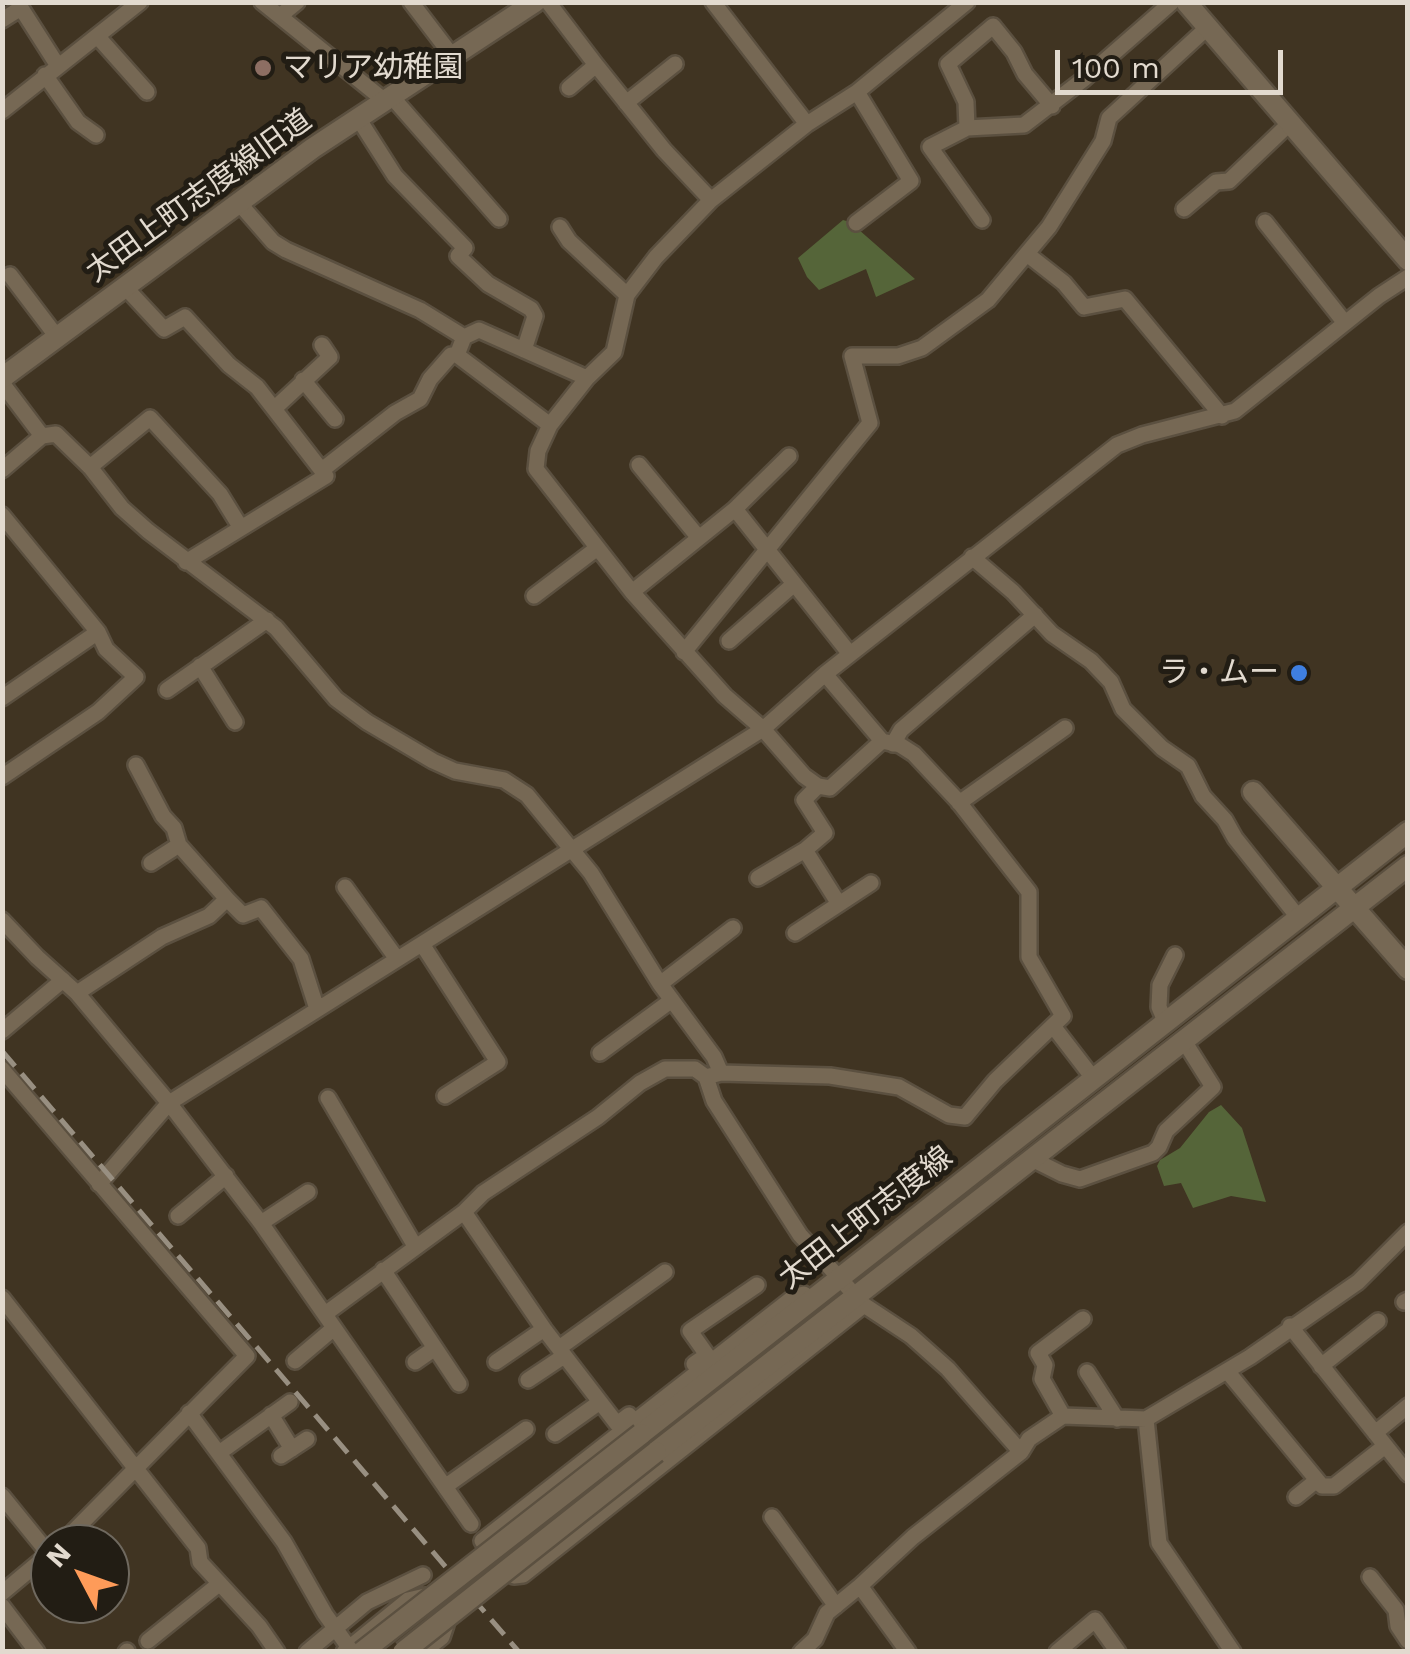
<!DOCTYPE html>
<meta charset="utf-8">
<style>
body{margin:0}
#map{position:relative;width:1410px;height:1654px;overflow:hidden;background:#403422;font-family:"Work Sans",sans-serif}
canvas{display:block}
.frame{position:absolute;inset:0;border:5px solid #e2dacf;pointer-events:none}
.north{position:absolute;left:30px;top:1524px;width:100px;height:100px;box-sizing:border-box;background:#221d14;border:2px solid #6f695f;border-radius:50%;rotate:311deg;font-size:28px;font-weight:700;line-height:40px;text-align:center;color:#e2dacf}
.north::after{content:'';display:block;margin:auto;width:35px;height:45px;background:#fe9b59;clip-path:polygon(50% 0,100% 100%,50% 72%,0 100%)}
.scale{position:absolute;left:1055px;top:50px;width:228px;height:45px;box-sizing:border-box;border:5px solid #e2dacf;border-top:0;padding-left:12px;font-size:30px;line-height:35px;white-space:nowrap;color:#e2dacf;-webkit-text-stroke:8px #221d14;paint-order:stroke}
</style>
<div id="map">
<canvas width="1410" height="1654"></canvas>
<div class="frame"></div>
<div class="north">N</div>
<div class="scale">100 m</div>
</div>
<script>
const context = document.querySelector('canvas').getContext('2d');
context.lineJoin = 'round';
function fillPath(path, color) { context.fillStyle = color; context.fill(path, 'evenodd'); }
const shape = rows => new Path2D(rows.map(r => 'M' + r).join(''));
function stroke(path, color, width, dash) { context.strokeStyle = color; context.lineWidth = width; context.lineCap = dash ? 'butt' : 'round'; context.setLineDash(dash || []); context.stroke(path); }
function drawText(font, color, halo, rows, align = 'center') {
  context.font = font + ' "Work Sans","Noto Sans JP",sans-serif'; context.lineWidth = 10; context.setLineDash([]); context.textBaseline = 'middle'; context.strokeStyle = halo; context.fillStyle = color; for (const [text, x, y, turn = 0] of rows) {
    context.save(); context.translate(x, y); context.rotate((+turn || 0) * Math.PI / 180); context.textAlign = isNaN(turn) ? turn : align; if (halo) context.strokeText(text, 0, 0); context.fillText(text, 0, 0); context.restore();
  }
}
const green = shape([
 [843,220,850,222,915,279,876,297,866,269,819,290,807,277,798,258],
 [1221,1105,1242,1128,1266,1202,1231,1196,1193,1208,1181,1183,1164,1186,1157,1166,1160,1160,1180,1148,1209,1112]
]);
const street = shape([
 [262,2,385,101],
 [411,2,453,57],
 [548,2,596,65,569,88],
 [713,2,807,124],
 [280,16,297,2],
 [2,20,21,8,58,66],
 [98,37,147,92],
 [596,65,664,150,711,200],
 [45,75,78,122,96,135],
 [392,97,499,219],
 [626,103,675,64],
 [2,111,140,2],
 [358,118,395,176,465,248,458,256,488,284,531,309,535,316,524,350],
 [967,128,966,102,948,64,993,26,1014,52,1025,74,1052,106],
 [239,203,273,242,286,250,420,310,464,337],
 [1184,209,1216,182,1229,181,1290,123],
 [982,220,930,147,967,128,1024,125,1084,79,1172,2],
 [1265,222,1345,323],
 [856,223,911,181,857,92],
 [560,227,569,241,627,295],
 [1027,254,1064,283,1084,307,1125,299,1222,416],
 [10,275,57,337],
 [125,287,164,329,185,317,229,365,257,387,326,476,186,562],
 [303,380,335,419],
 [2,383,42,436,56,434,90,467,122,508,148,531,276,628,336,699,367,722,433,761,455,771,504,780,527,795,591,873,660,984,714,1057,721,1073],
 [275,408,330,357,322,345],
 [550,425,457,355,464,337,479,330,587,378],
 [639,465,699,538],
 [90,467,150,418,220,494,241,528],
 [2,470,42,436],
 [322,470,395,413,420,399,430,379,451,355,457,355],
 [735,509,789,456],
 [2,515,98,632,106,649,136,677,98,712,2,777],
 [972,557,1013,592,1052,634,1091,661,1111,682,1123,709,1162,748,1188,766,1203,796,1225,820,1235,838,1298,917],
 [632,592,725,696,763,729,804,776,818,786,830,788,882,741,900,745,914,754,958,801,1029,892,1029,957,1063,1016,995,1081,965,1117,949,1115,899,1087,830,1076,721,1073,706,1077],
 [534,596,596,549],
 [729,641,794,584],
 [684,652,870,423,852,356,898,356,922,348,988,300,1049,227,1103,141,1109,118,1208,27],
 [850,654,735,509,632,592,536,469,538,451,550,425,587,378,614,352,627,295,656,257,711,200,807,124,857,92,967,2],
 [200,666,235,722],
 [825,674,882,741],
 [167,690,267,620],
 [2,698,98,632],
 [893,744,901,730,1035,615],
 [136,765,163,816,174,828,179,845],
 [959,803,1065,728],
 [805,850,839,904],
 [758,878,805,850,825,833,804,800,818,786],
 [345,887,397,959],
 [227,899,243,915,261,908,301,959,317,1009],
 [2,920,37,957,77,993,169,1103,261,1223,471,1524],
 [795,933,871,883],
 [422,944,498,1062,445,1096],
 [660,984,733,928],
 [77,993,162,937,209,916,227,899,179,845,151,863],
 [1165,1021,1159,1007,1160,985,1175,955],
 [1053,1026,1093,1078],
 [2,1031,63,980],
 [600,1053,672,1000],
 [2,1069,247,1356,61,1544],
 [328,1098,415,1246],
 [1032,1159,1062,1174,1080,1179,1153,1153,1159,1147,1166,1131,1213,1087,1184,1041],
 [99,1184,169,1103,763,729,825,674,1117,445,1142,435,1235,411,1379,296,1408,277],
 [464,1212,544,1329,617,1424,629,1415],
 [178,1216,226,1176],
 [261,1223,308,1192],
 [383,1270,459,1384],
 [2,1298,198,1548,200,1562,259,1626,277,1652],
 [812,1300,804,1294,795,1296,482,1541,514,1576,523,1575,864,1305],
 [1404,1302,1408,1300],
 [325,1314,464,1212,483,1193,598,1117,640,1083,665,1069,695,1069,706,1077,714,1101,800,1235,864,1305,911,1336,948,1369,1021,1452,913,1537,860,1586,908,1652],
 [1290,1326,1408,1474],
 [559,1348,665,1272],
 [295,1361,334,1328],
 [415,1362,435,1348],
 [496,1362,544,1329],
 [694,1364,707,1355,690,1331,757,1285],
 [1321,1366,1378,1321],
 [1227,1371,1322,1486,1334,1486,1385,1446],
 [1087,1372,1117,1419],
 [528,1380,564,1356],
 [189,1413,284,1542,325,1614,345,1642],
 [271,1415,292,1449],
 [1063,1416,1042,1379,1045,1365,1038,1353,1083,1319],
 [1146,1419,1159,1543,1233,1652],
 [1375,1433,1408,1406],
 [555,1434,600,1402],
 [1021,1452,1029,1439,1063,1416,1146,1419,1250,1357,1358,1282,1408,1232],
 [219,1453,290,1402],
 [281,1456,307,1439],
 [446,1486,526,1429],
 [2,1496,49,1554],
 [1296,1497,1317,1480],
 [772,1517,836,1606],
 [1370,1577,1396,1610,1398,1626,1408,1641],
 [2,1593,50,1553],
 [2,1606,37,1652],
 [148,1641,219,1584],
 [126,1652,127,1651],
 [307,1652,367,1602,423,1575],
 [344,1652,408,1600,425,1596,446,1625,442,1637,423,1652],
 [801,1652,815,1639,827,1613,860,1586],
 [1057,1652,1095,1620,1118,1652]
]);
const secondary = shape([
 [1186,2,1408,260],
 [2,378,313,148,535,2],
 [1253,792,1408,969],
 [641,1434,1408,832],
 [656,1452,1408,866]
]);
const rail = shape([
 [2,1051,519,1652]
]);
const secondaryBridge = shape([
 [362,1652,641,1434],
 [403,1652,656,1452]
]);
const markers = [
 [263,68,10,"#8d6e63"],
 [1299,673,10,"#3f7fe0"]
];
const poiNames = [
 ["マリア幼稚園",283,68],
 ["ラ・ムー",1279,673,"right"]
];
const streetNames = [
 ["太田上町志度線旧道",199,196,-36],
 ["太田上町志度線",866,1218,-38]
];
fillPath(green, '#556539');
stroke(street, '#5b5040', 20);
stroke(secondary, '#5b5040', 25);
stroke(street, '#766854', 15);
stroke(secondary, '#766854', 20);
stroke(rail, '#988f81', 5, [20, 10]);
stroke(secondaryBridge, '#5b5040', 25, []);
stroke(secondaryBridge, '#766854', 20);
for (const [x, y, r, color] of markers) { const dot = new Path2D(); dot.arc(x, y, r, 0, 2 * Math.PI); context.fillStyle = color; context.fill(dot); stroke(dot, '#221d14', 4); }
drawText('30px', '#e2dacf', '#221d14', poiNames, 'left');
drawText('30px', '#e2dacf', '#221d14', streetNames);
</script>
